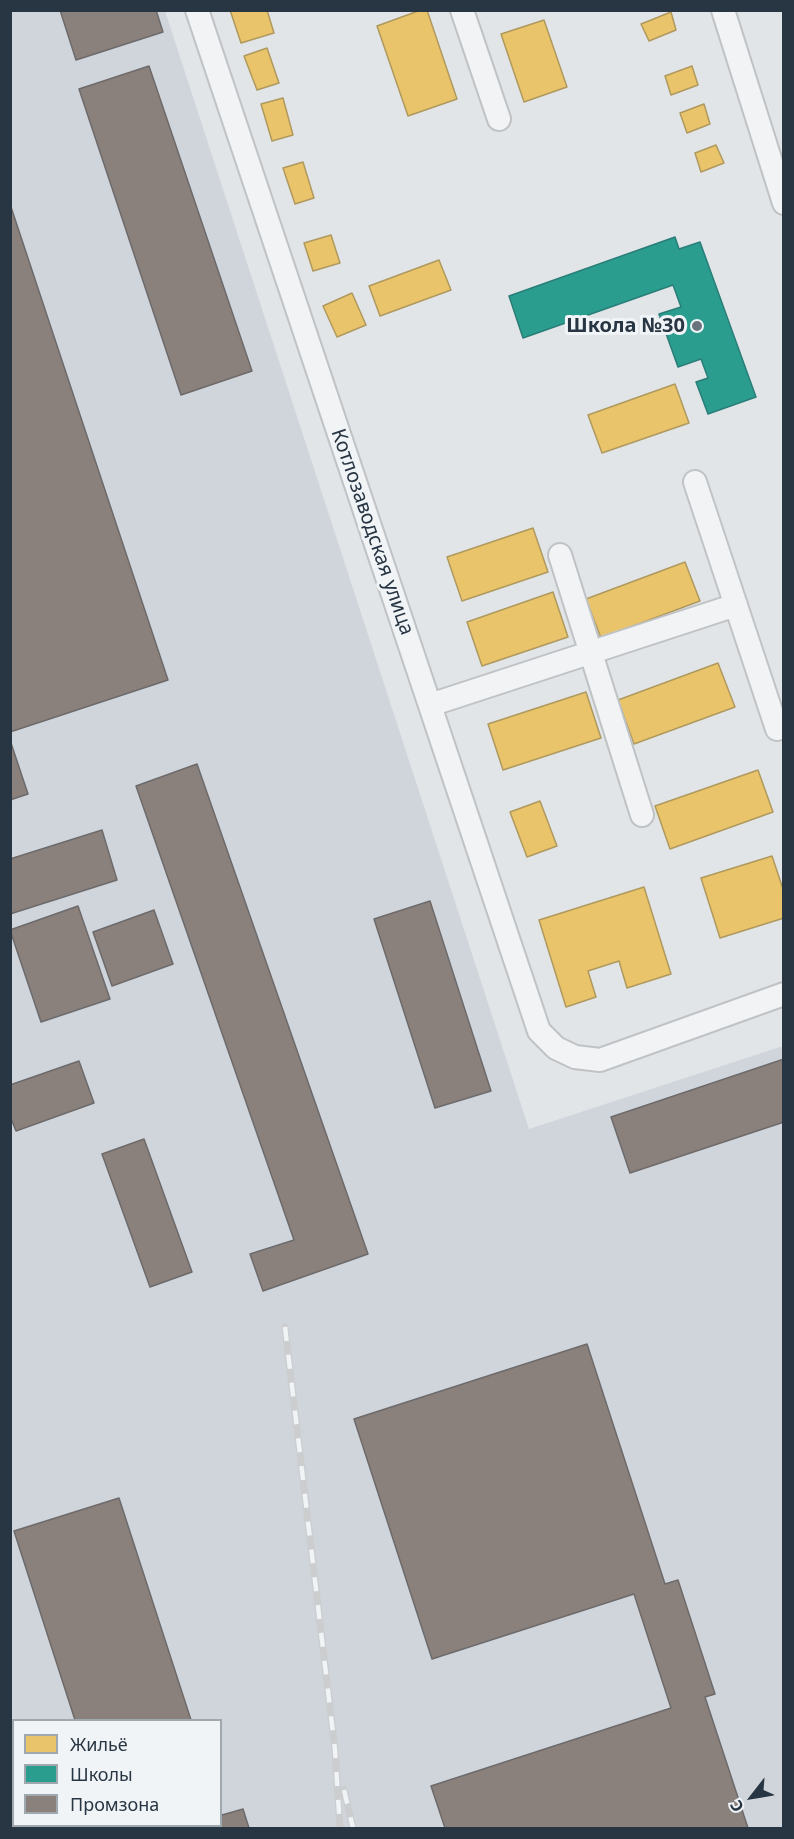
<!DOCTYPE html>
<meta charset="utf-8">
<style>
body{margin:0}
#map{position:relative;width:794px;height:1839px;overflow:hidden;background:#e2e5e8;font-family:"Noto Sans",sans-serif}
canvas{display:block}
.frame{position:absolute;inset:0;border:12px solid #283543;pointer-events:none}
.legend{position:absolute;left:12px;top:1719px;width:210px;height:108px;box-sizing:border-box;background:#f0f4f7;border:2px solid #a0a8af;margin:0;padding:8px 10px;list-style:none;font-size:18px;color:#283543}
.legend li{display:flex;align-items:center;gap:12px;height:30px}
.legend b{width:30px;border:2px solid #a0a8af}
.north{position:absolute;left:722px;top:1767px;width:60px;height:60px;-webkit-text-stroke:4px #f0f4f7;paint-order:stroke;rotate:239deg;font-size:16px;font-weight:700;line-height:24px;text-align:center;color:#283543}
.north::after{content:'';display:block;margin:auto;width:21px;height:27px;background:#283543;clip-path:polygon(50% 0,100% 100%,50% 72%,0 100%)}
</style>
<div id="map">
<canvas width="794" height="1839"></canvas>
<div class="frame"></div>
<ul class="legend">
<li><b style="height:16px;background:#e9c46a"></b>Жильё</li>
<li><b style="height:16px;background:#2a9d8f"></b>Школы</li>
<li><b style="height:16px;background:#8a817c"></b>Промзона</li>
</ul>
<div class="north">С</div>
</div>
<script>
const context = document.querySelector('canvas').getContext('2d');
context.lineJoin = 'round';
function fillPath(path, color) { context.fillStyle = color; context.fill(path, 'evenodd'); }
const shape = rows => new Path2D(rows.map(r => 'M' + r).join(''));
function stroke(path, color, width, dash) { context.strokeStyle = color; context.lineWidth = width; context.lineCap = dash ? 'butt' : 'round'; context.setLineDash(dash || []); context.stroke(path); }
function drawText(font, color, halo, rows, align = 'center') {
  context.font = font + ' "Noto Sans",sans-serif'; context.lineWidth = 6; context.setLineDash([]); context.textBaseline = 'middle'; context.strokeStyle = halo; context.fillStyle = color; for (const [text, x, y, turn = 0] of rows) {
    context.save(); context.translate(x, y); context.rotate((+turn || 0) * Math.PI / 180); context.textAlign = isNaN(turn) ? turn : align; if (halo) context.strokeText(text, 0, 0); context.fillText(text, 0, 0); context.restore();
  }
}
const built = shape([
 [11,11,165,11,529,1129,783,1046,783,1828,11,1828],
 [14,1720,220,1720,220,1826,14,1826]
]);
const homes = shape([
 [230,10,267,10,274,33,241,43,230,10],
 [421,10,427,10,457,99,408,116,377,26,421,10],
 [671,12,676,30,649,41,641,24,671,12],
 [544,20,567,87,524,102,501,34,544,20],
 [267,48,279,83,257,90,244,56,267,48],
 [692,66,698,85,671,95,665,76,692,66],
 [283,98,293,135,272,141,261,104,283,98],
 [704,104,710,124,687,133,680,113,704,104],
 [716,145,724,163,701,172,695,153,716,145],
 [303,162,314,198,295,204,283,168,303,162],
 [331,235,340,263,313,271,304,243,331,235],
 [439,260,451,290,380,316,369,286,439,260],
 [352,293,366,325,337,337,323,306,352,293],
 [675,384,689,423,602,453,588,415,675,384],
 [533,528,548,572,462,601,447,557,533,528],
 [685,562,700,601,601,638,586,599,685,562],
 [553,592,568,637,482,666,467,622,553,592],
 [718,663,735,707,634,744,618,700,718,663],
 [586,692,601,738,503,770,488,724,586,692],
 [758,770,773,812,670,849,655,806,758,770],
 [540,801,557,846,527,857,510,812,540,801],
 [772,856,784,892,784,918,720,938,701,878,772,856],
 [644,887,671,974,627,988,619,961,588,971,596,997,566,1007,539,920,644,887]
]);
const schools = shape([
 [675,237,679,249,700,242,756,397,708,414,696,382,708,378,701,359,678,367,659,314,681,307,673,285,523,338,509,296,675,237]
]);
const industry = shape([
 [60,10,156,10,163,32,76,60,60,10],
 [149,66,252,371,181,395,79,89,149,66],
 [10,204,168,680,10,732,10,204],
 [10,740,28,794,10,800,10,740],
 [197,764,368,1254,263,1291,250,1254,294,1240,136,786,197,764],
 [102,830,117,880,10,914,10,859,102,830],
 [430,901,491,1091,435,1108,374,919,430,901],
 [78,906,110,999,41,1022,10,930,78,906],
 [154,910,173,964,112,986,93,932,154,910],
 [784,1059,784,1122,630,1173,611,1117,784,1059],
 [79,1061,94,1103,16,1131,10,1116,10,1085,79,1061],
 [144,1139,192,1272,150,1287,102,1154,144,1139],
 [587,1344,665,1584,678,1580,715,1694,705,1697,748,1828,445,1828,431,1786,671,1708,634,1594,432,1659,354,1419,587,1344],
 [119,1498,191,1720,75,1720,14,1531,119,1498],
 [243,1809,249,1828,110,1828,109,1826,220,1826,220,1811,222,1815,243,1809]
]);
const minor = shape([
 [197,10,539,1031,556,1048,575,1057,600,1060,784,994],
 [462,10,499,119],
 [723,10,784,203],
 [695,482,777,729],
 [560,555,642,815],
 [430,705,736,605]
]);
const rail = shape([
 [285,1327,335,1750,340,1828],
 [344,1790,353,1828]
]);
const markers = [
 [697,326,6,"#69737d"]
];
const poiNames = [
 ["Школа №30",685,326]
];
const streetNames = [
 ["Котлозаводская улица",372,532,71]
];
fillPath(built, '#d0d5db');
fillPath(homes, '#e9c46a');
stroke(homes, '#af995e', 1.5);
fillPath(schools, '#2a9d8f');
stroke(schools, '#297e78', 1.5);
fillPath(industry, '#8a817c');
stroke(industry, '#6d6a6b', 1.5);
stroke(minor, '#c0c3c6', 26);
stroke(minor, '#f2f3f4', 22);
stroke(rail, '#cbcdcf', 7);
stroke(rail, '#f0f4f7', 4.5, [14]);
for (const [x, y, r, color] of markers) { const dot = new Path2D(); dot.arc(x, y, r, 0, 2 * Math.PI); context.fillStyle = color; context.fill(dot); stroke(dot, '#f0f4f7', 2); }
drawText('bold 20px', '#283543', '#f0f4f7', poiNames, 'right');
drawText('20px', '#283543', '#f0f4f7', streetNames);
</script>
